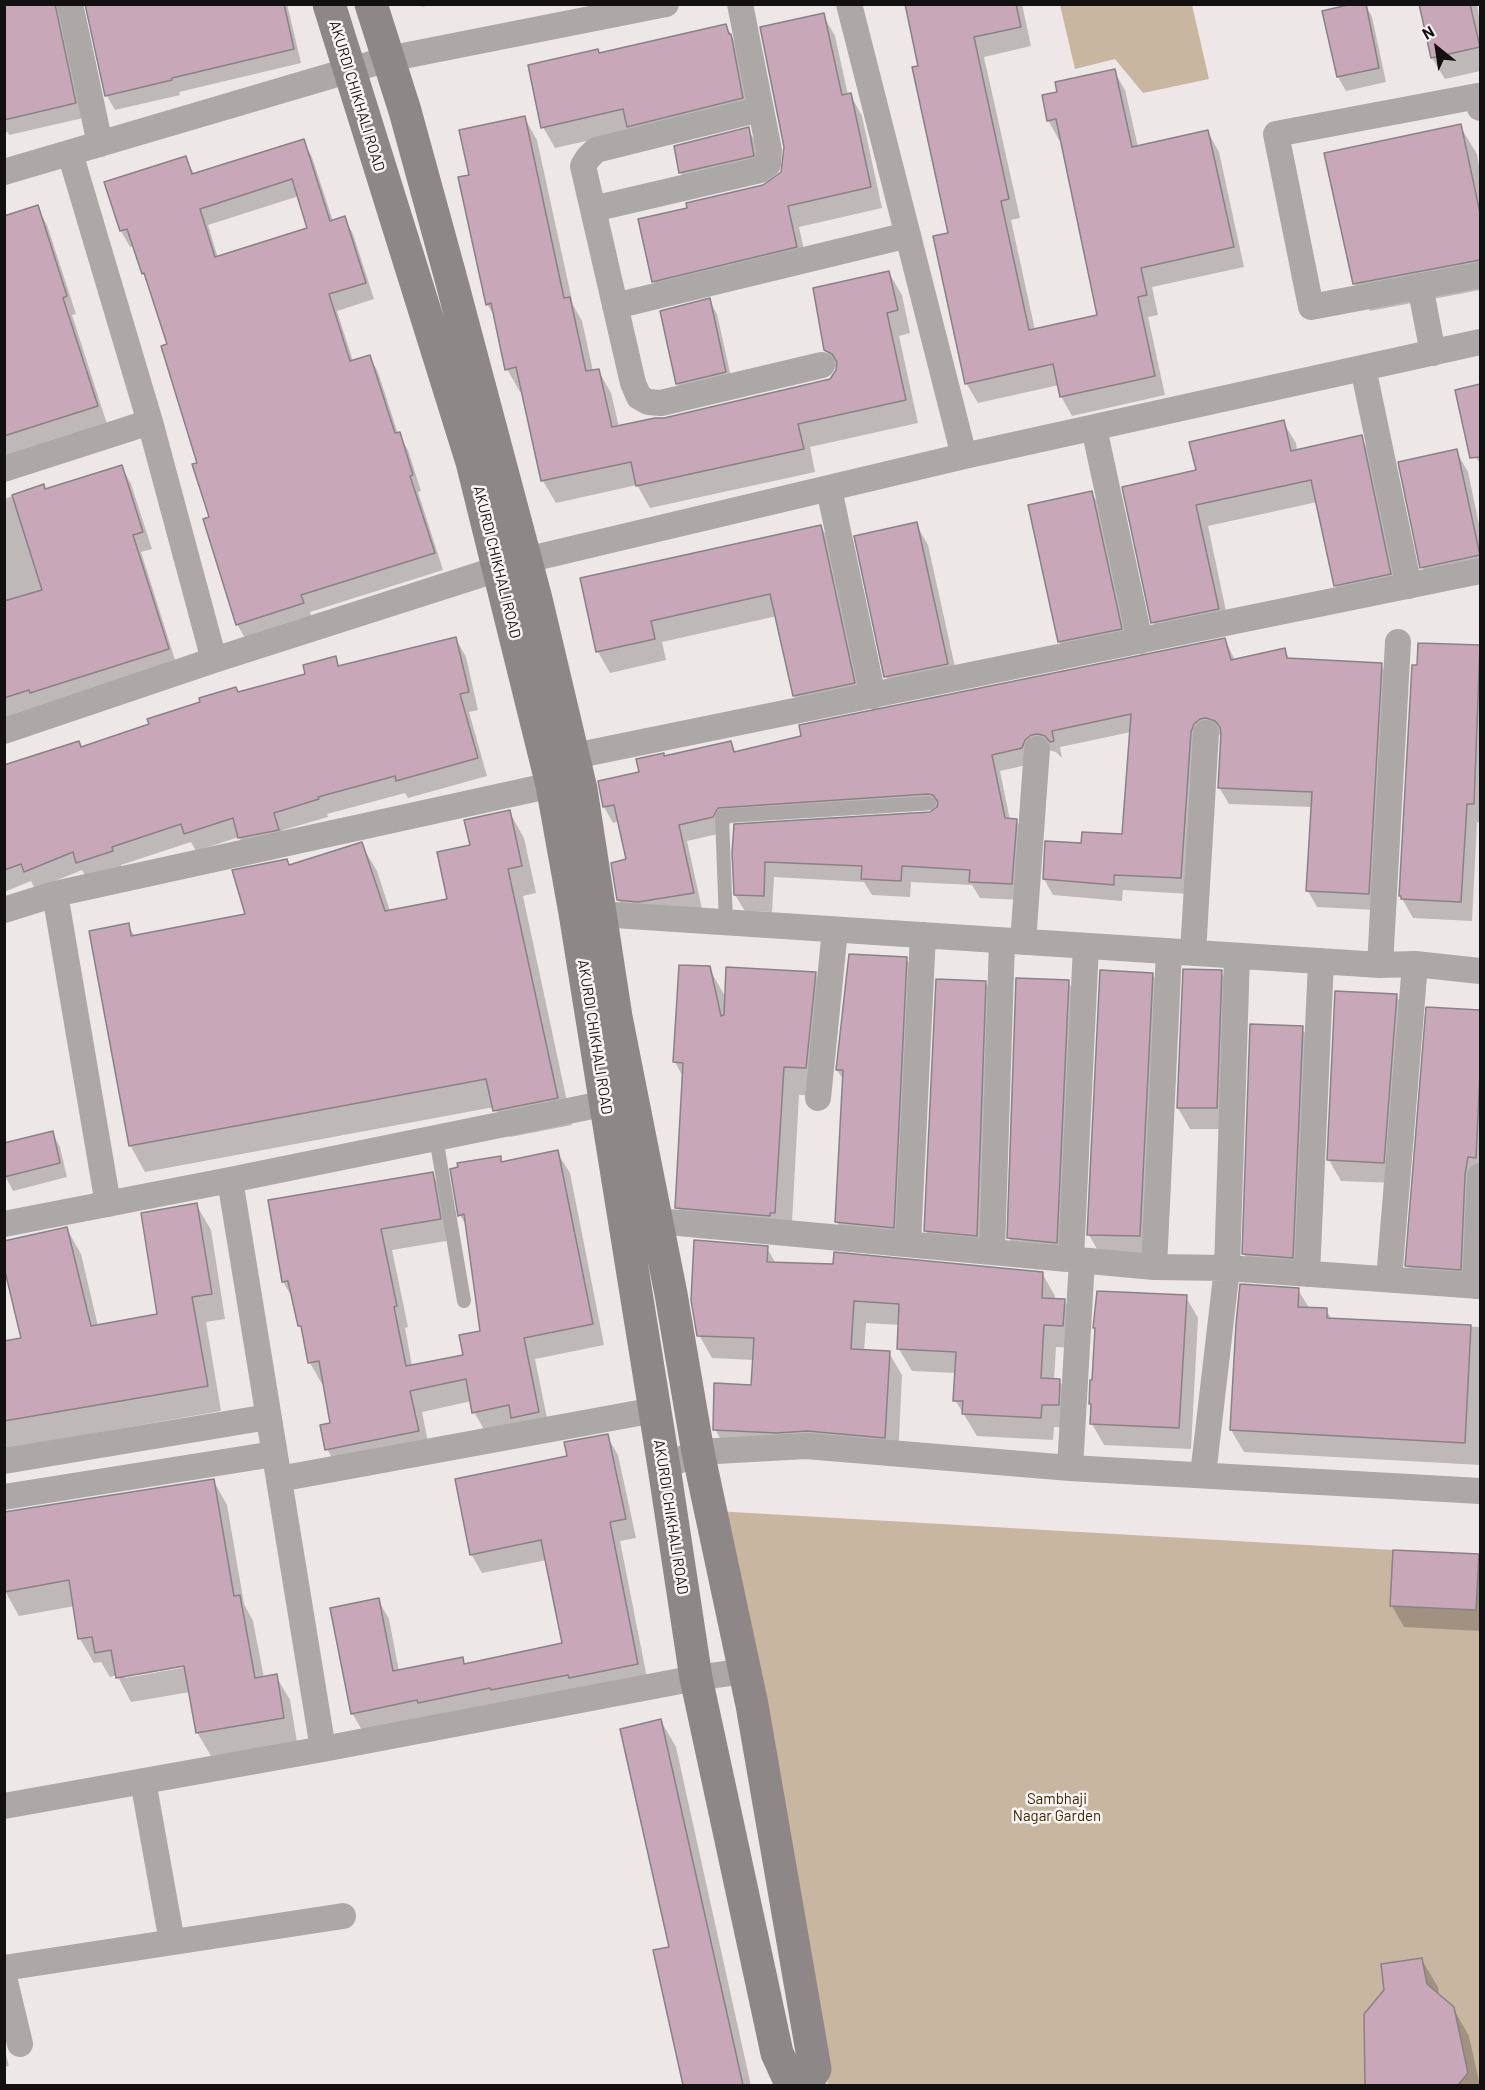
<!DOCTYPE html>
<style>
body{margin:0}
#map{position:relative;width:1485px;height:2090px;overflow:hidden;background:#eee7e7;font-family:Barlow,sans-serif}
canvas{display:block}
.frame{position:absolute;inset:0;border:6px solid #121010;pointer-events:none}
.north{position:absolute;left:1407px;top:18px;width:60px;height:60px;-webkit-text-stroke:4px #fbf4f4;paint-order:stroke;rotate:330deg;font-size:16px;font-weight:700;line-height:24px;text-align:center;color:#121010}
.north::after{content:'';display:block;margin:auto;width:21px;height:27px;background:#121010;clip-path:polygon(50% 0,100% 100%,50% 72%,0 100%)}
</style>
<div id="map">
<canvas width="1485" height="2090"></canvas>
<div class="frame"></div>
<div class="north">N</div>
</div>
<script>
const context = document.querySelector('canvas').getContext('2d');
context.lineJoin = 'round';
function fillPath(path, color) { context.fillStyle = color; context.fill(path, 'evenodd'); }
const shape = rows => new Path2D(rows.map(r => 'M' + r).join(''));
function stroke(path, color, width, dash) { context.strokeStyle = color; context.lineWidth = width; context.lineCap = dash ? 'butt' : 'round'; context.setLineDash(dash || []); context.stroke(path); }
function drawText(font, color, halo, rows, align = 'center') {
  context.font = font + ' Barlow,sans-serif'; context.lineWidth = 5; context.setLineDash([]); context.textBaseline = 'middle'; context.strokeStyle = halo; context.fillStyle = color; for (const [text, x, y, turn = 0] of rows) {
    context.save(); context.translate(x, y); context.rotate((+turn || 0) * Math.PI / 180); context.textAlign = isNaN(turn) ? turn : align; if (halo) context.strokeText(text, 0, 0); context.fillText(text, 0, 0); context.restore();
  }
}
const green = shape([
 [1060,5,1192,5,1209,79,1143,93,1115,59,1075,69],
 [715,1511,1480,1555,1480,2085,828,2085]
]);
const shadow = shape([
 [4,4,73,4,83,118,9,135,8,132,4,133],
 [85,4,287,4,301,63,179,92,180,95,115,110,107,96,87,6],
 [421,4,434,4,422,7],
 [906,4,1022,4,1031,46,984,57,1020,218,1011,220,1035,330,1099,316,1062,139,1059,140,1048,120,1059,93,1114,71,1125,90,1138,147,1208,132,1219,152,1244,267,1152,287,1158,315,1148,317,1165,395,1072,416,1061,396,1059,385,978,403,966,383,950,234,920,67],
 [1365,4,1372,17,1386,82,1346,91,1338,77,1324,12],
 [1421,4,1477,4,1480,22,1480,71,1445,79,1432,58],
 [823,15,835,36,848,95,850,94,862,116,882,208,799,227,808,268,665,302,653,281,689,209,764,186,782,172,785,147],
 [726,26,738,47,754,119,631,131,555,148,543,127,599,54],
 [524,117,537,140,573,305,582,321,593,371,598,370,611,393,619,427,665,419,831,380,837,371,826,350,889,273,902,295,910,333,899,336,918,423,810,447,815,472,650,508,637,485,556,503,543,481,523,391,520,392,507,369,496,319,487,304,471,176],
 [1460,126,1477,154,1480,172,1480,290,1370,311,1354,283],
 [748,129,756,143,761,170,689,187,681,173,675,147],
 [303,141,312,157,333,221,344,218,353,234,374,299,337,311,353,361,369,356,378,372,398,434,408,450,421,491,418,492,443,570,310,612,312,619,246,640,237,624,169,345,150,284,143,273,134,246,130,247,121,231,105,183,185,158,195,175],
 [299,196,309,229,218,258,208,225],
 [37,207,47,225,76,314,72,315,107,424,4,459,4,217],
 [709,300,717,314,733,386,685,397,677,384],
 [1480,386,1480,464,1468,444,1457,391],
 [1283,422,1296,443,1297,451,1361,437,1373,458,1402,595,1348,606,1335,585,1317,502,1208,526,1230,630,1165,643,1153,622,1197,471],
 [1456,451,1468,472,1480,529,1480,578,1434,588,1422,567],
 [122,467,131,484,152,549,141,552,177,666,4,718,4,499,43,486,46,491],
 [1092,493,1104,514,1133,650,1072,662,1059,641],
 [916,524,928,545,959,685,898,698,886,677,856,537],
 [821,526,833,548,866,704,806,717,794,696,777,616,662,642,666,660,610,673,598,652,582,579],
 [456,639,466,657,478,710,469,712,487,776,408,798,405,793,327,814,328,817,283,830,288,847,250,856,239,837,196,851,191,842,121,865,122,869,88,880,82,870,35,889,31,881,4,892,4,767,82,748,238,693,307,675,335,658,340,667],
 [1225,640,1235,660,1284,649,1290,660,1381,665,1390,681,1377,910,1317,907,1308,891,1312,807,1229,804,1219,787,1222,736,1218,734,1190,894,1123,890,1122,901,1053,895,1044,879,1083,844,1123,836,1131,732,1060,747,1062,758,1056,752,1048,750,1031,764,1000,771,1010,820,1016,820,1025,836,1021,900,980,898,972,885,911,882,910,897,872,895,864,882,774,877,772,912,745,911,735,895,734,853,930,813,936,810,731,823,723,828,722,833,687,841,702,909,628,916,618,900,627,861,619,821,613,823,604,807,640,773,664,758,731,743,736,753],
 [1419,644,1480,647,1480,823,1477,822,1472,921,1413,918,1400,895],
 [509,811,524,838,536,893,523,896,572,1125,510,1137,494,1107,145,1172,130,1145,128,925,135,937,247,916,290,867,361,844,377,871,390,911,449,900,472,846],
 [906,958,918,979,905,1248,849,1243,837,1222,844,1081,837,1070],
 [709,968,726,998,815,973,831,1001,821,1096,799,1095,791,1240,693,1235,677,1207,683,1077,675,1062],
 [1185,970,1221,972,1233,993,1228,1129,1190,1129,1178,1108],
 [1152,974,1164,995,1152,1257,1101,1256,1089,1235],
 [985,982,997,1003,989,1256,937,1251,925,1230],
 [1068,982,1081,1003,1068,1263,1021,1259,1009,1238],
 [1396,995,1408,1016,1395,1183,1341,1181,1329,1160],
 [1428,1009,1480,1011,1480,1190,1473,1291,1420,1288,1407,1265],
 [1302,1028,1312,1045,1302,1275,1254,1271,1244,1254],
 [52,1133,60,1147,67,1177,13,1191,4,1174],
 [557,1152,570,1173,604,1345,535,1359,550,1433,486,1433,474,1412,472,1401,422,1412,430,1452,339,1470,327,1449,332,1424,324,1383,322,1384,310,1363,294,1300,283,1282,269,1202,432,1173,444,1194,452,1240,392,1250,408,1327,405,1328,412,1366,465,1356,482,1332,468,1229,460,1215,500,1158,503,1163],
 [196,1204,211,1230,225,1319,206,1322,221,1411,4,1449,4,1342,23,1339,67,1229,81,1254,98,1326,159,1315],
 [767,1248,776,1264,1042,1273,1055,1296,1055,1300,1064,1300,1077,1323,1075,1348,1056,1347,1054,1380,1059,1380,1072,1402,1071,1427,1054,1427,1053,1440,977,1436,955,1400,956,1373,912,1371,899,1349,900,1325,866,1323,864,1352,889,1353,902,1375,898,1459,728,1452,715,1429,753,1386,754,1360,712,1358,699,1335],
 [1298,1290,1310,1309,1326,1310,1332,1320,1480,1327,1480,1465,1244,1452,1231,1430],
 [1186,1297,1198,1318,1191,1449,1104,1445,1092,1424,1092,1408,1090,1404,1092,1381,1094,1381,1096,1331,1095,1328],
 [607,1436,618,1455,636,1538,620,1541,648,1683,363,1732,352,1713,378,1600,389,1619,399,1671,462,1659,466,1665,564,1645,547,1560,482,1573,471,1554,568,1457],
 [213,1480,227,1505,244,1604,253,1621,264,1678,276,1676,290,1700,297,1742,211,1756,197,1732,190,1692,131,1702,117,1675,110,1677,101,1662,94,1663,80,1639,75,1606,19,1616,5,1591],
 [191,1664,192,1666,125,1678,125,1675],
 [1395,1552,1480,1556,1480,1631,1404,1627,1392,1606],
 [661,1721,676,1747,751,2086,685,2086,655,1952,671,1948],
 [1422,1960,1438,1987,1439,1996,1453,2008,1469,2036,1480,2086,1367,2085],
 [4,2047,9,2066,4,2067]
]);
const building = shape([
 [4,4,55,4,76,103,4,120,4,4],
 [85,4,284,4,294,49,172,78,172,80,105,96,85,4],
 [905,4,1016,4,1021,27,974,37,1009,199,1001,201,1029,330,1097,315,1056,119,1047,121,1042,95,1057,92,1055,82,1115,69,1132,147,1208,130,1234,247,1141,268,1147,295,1138,297,1155,376,1060,397,1053,364,965,384,933,236,948,233,912,67,918,66,905,4],
 [1352,4,1366,4,1379,68,1337,77,1322,11,1352,4],
 [1419,4,1470,4,1480,47,1431,58,1419,4],
 [824,13,842,95,851,93,871,187,788,206,797,247,652,282,638,219,687,208,686,203,763,185,781,172,784,147,760,27,824,13],
 [726,24,729,34,731,34,743,98,627,127,623,109,541,128,528,65,598,49,599,53,726,24],
 [525,116,564,298,570,297,586,371,599,369,612,427,655,418,664,418,830,379,836,370,837,362,832,354,824,350,813,288,889,271,898,310,887,313,906,400,798,424,804,449,636,486,631,462,541,481,516,367,505,370,491,303,486,305,458,177,469,175,459,130,525,116],
 [1461,124,1480,213,1480,260,1353,284,1324,153,1461,124],
 [749,127,754,156,679,173,674,146,749,127],
 [304,139,330,221,345,216,366,283,329,294,350,361,370,355,395,433,400,432,413,475,410,476,435,553,301,595,304,603,236,625,203,519,209,517,192,464,197,463,161,346,167,344,144,273,142,274,127,229,120,231,104,182,186,156,192,174,304,139],
 [292,179,307,228,215,257,200,209,292,179],
 [38,205,67,296,63,298,98,406,4,436,4,216,38,205],
 [710,298,726,372,676,384,660,311,710,298],
 [1480,384,1480,457,1470,458,1455,390,1480,384],
 [1284,420,1291,451,1362,435,1391,574,1334,586,1311,480,1196,505,1219,609,1151,623,1122,487,1196,470,1189,442,1284,420],
 [1457,449,1480,555,1420,568,1398,462,1457,449],
 [122,465,143,532,133,535,169,649,30,693,29,690,4,698,4,601,42,590,12,495,44,484,45,489,122,465],
 [1092,491,1122,629,1058,642,1028,505,1092,491],
 [917,522,948,664,884,677,854,536,917,522],
 [821,525,855,683,793,696,770,594,651,621,655,639,596,652,580,578,821,525],
 [456,637,469,692,460,694,478,758,396,781,395,776,318,797,319,799,274,813,279,830,238,838,233,818,184,834,181,824,112,847,113,851,76,863,73,852,24,872,21,864,4,870,4,765,79,741,81,747,149,724,147,719,200,702,199,698,236,687,238,692,305,674,303,665,336,656,338,666,456,637],
 [1225,638,1231,660,1285,648,1287,658,1382,663,1369,894,1306,891,1312,792,1218,788,1221,733,1220,727,1215,721,1206,718,1200,719,1194,724,1191,732,1181,878,1114,875,1114,885,1043,879,1045,841,1081,843,1082,832,1122,834,1131,714,1052,731,1054,741,1050,742,1045,736,1038,734,1031,735,1025,740,1022,748,992,755,1005,818,1017,819,1012,884,969,882,970,870,902,866,901,881,861,879,862,866,765,862,764,896,734,895,732,853,734,824,930,812,937,807,938,802,933,795,928,794,718,808,713,817,679,825,694,893,638,902,617,900,611,863,626,859,614,805,603,807,598,781,639,772,636,759,664,753,664,756,731,741,734,752,801,736,799,725,1225,638],
 [1418,643,1480,645,1474,804,1467,804,1461,902,1401,899,1401,896,1399,896,1412,665,1417,665,1418,643],
 [510,810,522,866,508,869,558,1098,493,1111,486,1079,129,1146,89,931,129,923,131,936,245,914,232,870,287,859,289,865,362,842,385,911,447,899,437,852,470,845,464,820,510,810],
 [849,954,907,957,894,1228,835,1222,843,1070,836,1070,849,954],
 [679,965,710,966,721,1016,724,1015,726,967,816,972,806,1068,784,1067,775,1213,770,1213,770,1216,675,1208,683,1063,673,1062,679,965],
 [1183,969,1222,970,1217,1108,1177,1108,1183,969],
 [1100,970,1153,973,1140,1236,1087,1235,1100,970],
 [1016,978,1069,980,1057,1243,1007,1238,1016,978],
 [936,979,986,981,977,1236,924,1231,936,979],
 [1335,991,1397,994,1384,1163,1327,1160,1335,991],
 [1426,1007,1480,1010,1480,1072,1476,1158,1468,1157,1465,1175,1461,1270,1405,1266,1426,1007],
 [1250,1024,1303,1026,1293,1258,1242,1254,1250,1024],
 [53,1131,60,1163,4,1177,4,1143,53,1131],
 [558,1150,593,1324,524,1338,539,1412,511,1418,509,1405,472,1413,466,1379,410,1391,419,1431,325,1450,320,1425,330,1423,319,1361,308,1363,301,1326,298,1326,288,1281,282,1282,268,1200,433,1172,441,1219,381,1229,397,1306,394,1307,406,1366,463,1355,459,1335,480,1331,464,1214,458,1216,450,1169,458,1167,457,1163,501,1156,501,1162,558,1150],
 [197,1203,212,1294,192,1297,208,1386,4,1421,4,1341,21,1338,4,1267,4,1241,67,1227,91,1326,157,1314,141,1213,197,1203],
 [694,1240,768,1246,767,1262,833,1264,834,1252,1043,1272,1042,1298,1065,1299,1063,1326,1044,1325,1041,1378,1060,1379,1059,1405,1042,1405,1041,1418,962,1414,963,1401,953,1401,956,1352,897,1349,899,1304,854,1301,851,1349,890,1351,885,1438,807,1431,777,1433,713,1430,714,1383,751,1385,754,1338,697,1336,691,1300,694,1240],
 [1240,1284,1299,1288,1298,1307,1327,1308,1327,1318,1471,1325,1465,1443,1230,1430,1236,1324,1240,1284],
 [1097,1291,1187,1295,1179,1428,1090,1424,1091,1404,1089,1404,1090,1380,1092,1380,1095,1328,1093,1328,1097,1291],
 [608,1434,626,1519,610,1522,638,1664,569,1678,568,1675,491,1690,490,1688,418,1703,417,1700,351,1714,330,1608,379,1598,393,1671,463,1657,464,1664,562,1643,541,1540,470,1555,455,1479,567,1456,564,1442,608,1434],
 [214,1479,234,1596,240,1595,255,1678,277,1674,284,1718,196,1733,184,1666,116,1678,111,1650,95,1653,92,1637,78,1639,69,1580,4,1592,4,1512,214,1479],
 [1393,1550,1479,1554,1476,1610,1390,1606,1393,1550],
 [661,1719,743,2085,683,2085,653,1950,669,1947,620,1729,661,1719],
 [1422,1958,1427,1984,1454,2007,1468,2073,1458,2085,1365,2085,1364,2014,1384,1990,1381,1964,1422,1958]
]);
const lane = shape([
 [726,922,722,816,929,803],
 [436,1138,464,1301]
]);
const street = shape([
 [70,4,100,144],
 [849,4,964,456],
 [1480,108,1478,96,1276,134,1311,307,1480,275],
 [761,109,596,150,588,158,583,166,633,383,639,397,648,402,661,403,822,365],
 [70,153,150,422,214,660],
 [4,172,388,59,666,4],
 [593,209,760,170,768,164,769,150,740,4],
 [1420,286,1433,353],
 [615,306,908,235],
 [1363,368,1409,586],
 [1094,428,1140,641],
 [4,469,150,422],
 [829,489,873,696],
 [4,731,214,660,526,560,964,456,1480,342],
 [574,756,1480,571],
 [55,894,108,1204],
 [4,910,55,894,552,785],
 [584,913,1380,965,1415,964,1480,971],
 [1023,942,1037,749],
 [1193,953,1206,733],
 [1380,965,1398,642],
 [818,1098,835,930],
 [230,1180,323,1749],
 [657,1221,1154,1267,1227,1268,1480,1286],
 [4,1224,230,1180,622,1100],
 [908,1243,923,935],
 [992,1251,1002,941],
 [1071,1258,1086,946],
 [1154,1267,1169,951],
 [1307,1274,1321,961],
 [1389,1279,1415,964],
 [1475,1286,1480,1176],
 [4,1461,268,1417],
 [664,1467,698,1452,806,1446,1070,1468,1480,1491],
 [1070,1468,1082,1260],
 [1203,1475,1227,1268,1237,956],
 [279,1479,655,1410],
 [4,1497,274,1454],
 [143,1781,172,1942],
 [4,1806,323,1749,696,1678,745,1671],
 [4,1968,343,1916],
 [4,1977,20,2044]
]);
const secondary = shape([
 [329,4,472,462,552,785,575,913,664,1467,696,1678,777,2053,792,2086],
 [371,4,405,111,451,279,536,599,581,789,616,1017,671,1294,698,1452,752,1705,815,2069,805,2086]
]);
const streetNames = [
 ["AKURDI CHIKHALI ROAD",357,96,73],
 ["AKURDI CHIKHALI ROAD",497,562,76],
 ["AKURDI CHIKHALI ROAD",595,1037,81],
 ["AKURDI CHIKHALI ROAD",671,1517,81]
];
const parkNames = [
 ["Sambhaji",1057,1799],
 ["Nagar Garden",1057,1816]
];
fillPath(green, '#c9b6a1');
fillPath(shadow, '#0003');
fillPath(building, '#c8a7b8');
stroke(building, '#888285', 1.5);
stroke(lane, '#aba8a7', 14);
stroke(street, '#aba8a7', 26);
stroke(secondary, '#8d8887', 33);
drawText('15px', '#121010', '#fbf4f4', streetNames);
drawText('15px', '#3e2502', '#fbf4f4', parkNames);
</script>
